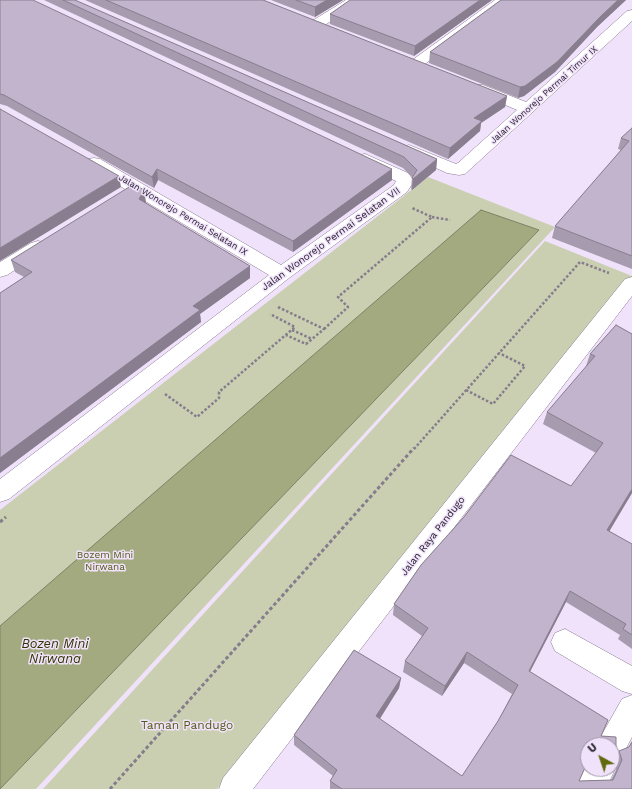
<!DOCTYPE html>
<style>
body{margin:0}
#map{position:relative;width:632px;height:789px;overflow:hidden;background:#f0e2fa;font-family:"Work Sans",sans-serif}
canvas{display:block}
.north{position:absolute;left:580px;top:737px;width:40px;height:40px;box-sizing:border-box;background:#f0e2fa;border:1px solid #9f95a7;border-radius:50%;rotate:320deg;font-size:11px;font-weight:700;line-height:16px;text-align:center;color:#26212a}
.north::after{content:'';display:block;margin:auto;width:14px;height:18px;background:#60690e;clip-path:polygon(50% 0,100% 100%,50% 72%,0 100%)}
</style>
<div id="map">
<canvas width="632" height="789"></canvas>
<div class="north">U</div>
</div>
<script>
const context = document.querySelector('canvas').getContext('2d');
context.lineJoin = 'round';
function fillPath(path, color) { context.fillStyle = color; context.fill(path, 'evenodd'); }
const shape = rows => new Path2D(rows.map(r => 'M' + r).join(''));
function stroke(path, color, width, dash) { context.strokeStyle = color; context.lineWidth = width; context.lineCap = dash ? 'butt' : 'round'; context.setLineDash(dash || []); context.stroke(path); }
function drawText(font, color, halo, rows, align = 'center') {
  context.font = font + ' "Work Sans",sans-serif'; context.lineWidth = 3; context.setLineDash([]); context.textBaseline = 'middle'; context.strokeStyle = halo; context.fillStyle = color; for (const [text, x, y, turn = 0] of rows) {
    context.save(); context.translate(x, y); context.rotate((+turn || 0) * Math.PI / 180); context.textAlign = isNaN(turn) ? turn : align; if (halo) context.strokeText(text, 0, 0); context.fillText(text, 0, 0); context.restore();
  }
}
const green = shape([
 [428,177,555,227,36,789,0,789,0,510],
 [545,241,632,276,632,283,217,789,43,789]
]);
const water = shape([
 [481,210,539,230,0,789,0,626,481,210]
]);
const pathFar1 = shape([
 [432,217,450,220],
 [278,307,324,329,306,344,286,335],
 [324,329,348,307,338,297,432,217,412,208],
 [292,330,312,339],
 [466,390,493,404,525,366,499,353],
 [165,394,197,417,219,398,219,392,295,327,270,314],
 [414,449,580,262,609,273]
]);
const path = shape([
 [0,522,6,517],
 [110,789,414,448]
]);
const minor = shape([
 [346,0,362,0,322,27,312,27,310,24,312,21,346,0],
 [495,0,510,0,421,67,411,67,409,64,411,61,495,0],
 [632,10,632,21,465,174,459,175,447,173,403,153,401,150,403,147,409,145,456,164,458,163,517,110,473,91,470,88,473,85,483,85,526,102,627,11,632,10],
 [365,154,408,173,414,181,407,192,289,278,9,499,0,502,0,479,269,275,88,167,86,163,88,159,94,158,100,159,281,265,394,185,396,181,359,163,357,159,359,155,365,154],
 [38,241,45,243,47,247,45,251,7,275,0,277,0,262,31,243,38,241],
 [632,277,632,296,253,789,219,789,223,778,625,279,632,277],
 [565,629,632,666,632,694,622,691,555,651,551,642,555,633,565,629],
 [632,695,632,737,622,756,612,759,612,745,596,745,622,699,632,695],
 [588,761,588,769,612,769,612,761,615,769,606,789,575,789,588,761]
]);
const wall = shape([
 [0,0,392,180,293,252,158,180,154,188,7,106,0,104],
 [44,0,75,0,437,159,436,170,412,190,411,189,412,177,403,168],
 [85,0,263,0,507,96,505,107,481,123,480,131,448,159],
 [271,0,343,0,315,17],
 [350,0,492,0,414,56,330,24,330,14],
 [501,0,626,0,597,27,555,72,524,96,518,98,429,63,430,52],
 [632,128,632,269,552,238,555,226,621,150,618,149,621,138],
 [146,202,145,203,250,266,250,278,200,314,201,322,0,473,0,293,24,277,15,272,11,260],
 [616,325,632,334,632,493,609,531,632,544,632,649,618,639,620,635,566,602,530,672,608,720,601,736,616,737,616,755,619,751,628,748,632,741,632,789,330,789,330,781,333,776,294,745,294,735,354,650,401,678,399,688,380,719,462,776,498,721,512,694,464,663,442,696,403,672,405,661,422,636,393,615,394,604,421,565,464,517,511,455,571,486,596,453,543,424,547,412,587,366,586,366,590,354],
 [588,745,612,745,612,765,614,762,616,770,611,780,579,781,588,761]
]);
const shadedWall = shape([
 [327,0,343,0,315,17,315,7],
 [480,0,492,0,414,56,415,46],
 [618,0,626,0,597,27,555,72,524,96,518,98,520,87],
 [507,96,505,107,481,123,480,131,448,159,450,148,474,118],
 [437,159,436,170,412,190,413,179],
 [157,169,158,180,154,188,152,177],
 [392,169,392,180,293,252,293,241],
 [119,176,121,187,0,261,0,248],
 [144,190,146,202,141,211,139,199],
 [250,266,250,278,200,314,201,322,0,473,0,458,193,306],
 [632,489,632,493,603,542,607,530],
 [570,591,566,602,525,681,529,671],
 [467,652,464,663,442,696,445,686],
 [401,678,399,688,375,726,376,716]
]);
const building = shape([
 [0,0,33,0,392,169,293,241,157,169,152,177,4,95,0,94,0,0],
 [63,0,75,0,437,159,413,179,412,178,417,170,404,157,63,0],
 [106,0,263,0,507,96,474,118,482,121,450,148,106,0],
 [296,0,327,0,315,7,296,0],
 [350,0,480,0,415,46,330,14,350,0],
 [501,0,618,0,600,17,557,62,525,86,520,87,430,52,501,0],
 [0,109,119,176,0,248,0,109],
 [632,128,632,256,555,226,629,141,621,138,632,128],
 [134,184,144,190,139,199,250,266,193,306,200,310,0,458,0,293,32,272,11,260,134,184],
 [616,325,632,334,632,489,607,530,632,544,632,635,623,629,626,624,570,591,529,671,608,720,601,736,616,737,616,758,612,758,612,745,588,745,588,761,579,781,613,780,622,760,619,751,629,747,632,742,632,789,342,789,330,781,337,770,294,735,354,650,401,678,376,716,462,776,498,721,518,685,467,652,445,686,405,661,428,628,394,604,421,565,464,517,511,455,571,486,603,443,547,412,595,356,590,354,616,325]
]);
const farStreetnames = [
 ["Jalan Wonorejo Permai Timur IX",544,95,-42],
 ["Jalan Wonorejo Permai Selatan IX",183,215,31]
];
const streetNames = [
 ["Jalan Wonorejo Permai Selatan VII",331,239,-36],
 ["Jalan Raya Pandugo",433,536,-52]
];
const parkNames = [
 ["Bozem Mini",105,555],
 ["Nirwana",105,567]
];
const nearParknames = [
 ["Taman Pandugo",187,725]
];
const nearWaternames = [
 ["Bozen Mini",55,644],
 ["Nirwana",55,659]
];
fillPath(green, '#cacfb1');
fillPath(water, '#a3aa80');
stroke(water, '#7e8166', 1);
stroke(minor, '#877a90', 1);
stroke(pathFar1, '#857c8c', 2.5, [2.5, 2]);
stroke(path, '#857c8c', 3, [3.5, 2.5]);
fillPath(minor, '#fff');
fillPath(wall, '#a79baf');
fillPath(shadedWall, '#887e8f');
fillPath(building, '#c2b4cc');
stroke(building, '#887e8f', 1);
drawText('9px', '#26212a', '#f0e2fa', farStreetnames);
drawText('10px', '#26212a', '#f0e2fa', streetNames);
drawText('10px', '#545b18', '#f0e2fa', parkNames);
drawText('12px', '#545b18', '#f0e2fa', nearParknames);
drawText('italic 13px', '#303500', '#f0e2fa', nearWaternames);
</script>
